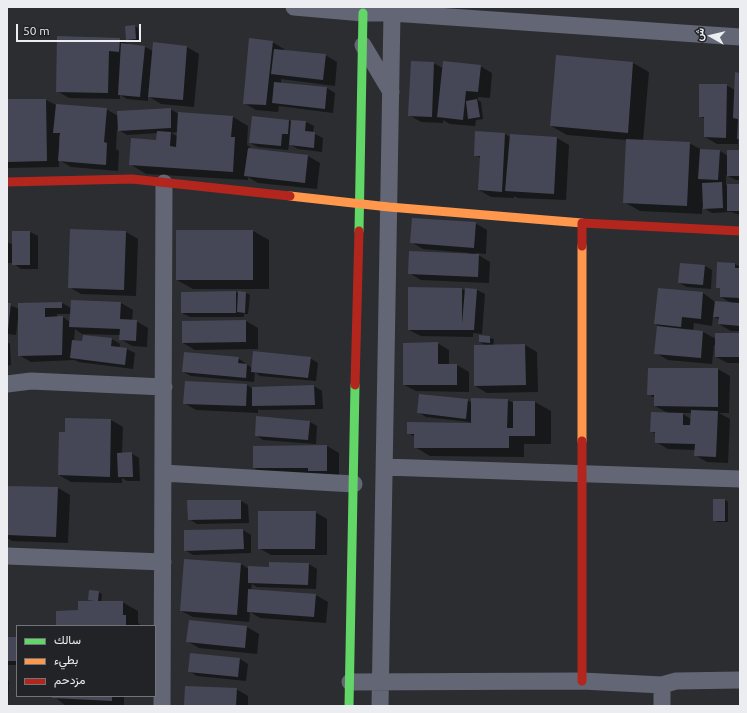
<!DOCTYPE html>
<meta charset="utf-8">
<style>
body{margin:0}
#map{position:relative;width:747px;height:713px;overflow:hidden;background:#2c2d30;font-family:Ubuntu,Vazirmatn,sans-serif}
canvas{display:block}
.frame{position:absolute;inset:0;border:8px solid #ecedf0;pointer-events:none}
.legend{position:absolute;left:16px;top:625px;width:140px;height:72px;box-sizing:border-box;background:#222327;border:1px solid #737477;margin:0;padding:5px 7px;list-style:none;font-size:12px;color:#ecedf0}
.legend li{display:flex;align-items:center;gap:8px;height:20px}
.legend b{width:20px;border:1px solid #737477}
.north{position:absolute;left:691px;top:16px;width:40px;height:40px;-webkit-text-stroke:3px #222327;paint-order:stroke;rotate:278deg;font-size:11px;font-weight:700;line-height:16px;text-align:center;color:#ecedf0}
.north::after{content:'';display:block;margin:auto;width:14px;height:18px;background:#ecedf0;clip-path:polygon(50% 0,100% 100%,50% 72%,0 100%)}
.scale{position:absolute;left:16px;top:24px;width:125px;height:18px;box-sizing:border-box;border:2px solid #ecedf0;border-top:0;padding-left:5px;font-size:12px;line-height:14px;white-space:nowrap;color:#ecedf0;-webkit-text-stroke:3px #222327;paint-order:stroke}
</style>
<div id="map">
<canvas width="747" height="713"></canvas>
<div class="frame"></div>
<ul class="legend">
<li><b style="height:5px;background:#63d668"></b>سالك</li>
<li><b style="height:5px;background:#ff974d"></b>بطيء</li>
<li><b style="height:5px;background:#b3261e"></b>مزدحم</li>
</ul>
<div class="north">ش</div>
<div class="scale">50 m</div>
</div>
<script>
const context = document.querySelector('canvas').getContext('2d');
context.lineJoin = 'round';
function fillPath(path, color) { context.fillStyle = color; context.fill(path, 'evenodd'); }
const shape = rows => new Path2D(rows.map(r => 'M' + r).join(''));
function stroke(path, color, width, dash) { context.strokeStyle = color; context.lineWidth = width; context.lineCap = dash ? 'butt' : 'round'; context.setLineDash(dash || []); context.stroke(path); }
const shadow = shape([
 [134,26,138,28,139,41,131,41,127,39],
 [119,39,130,45,145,47,153,51,154,44,187,47,199,54,194,107,161,104,148,96,148,101,127,99,120,95,120,99,69,98,57,91],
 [272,42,284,49,284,51,325,55,337,62,335,86,281,79,281,83,327,88,335,93,333,113,279,106,278,112,256,110,244,103],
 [557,56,633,63,649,72,643,141,689,143,702,150,720,151,728,156,740,152,740,180,736,180,726,175,726,185,728,187,740,185,740,215,731,212,712,213,702,207,702,214,640,211,624,202,627,140,567,135,551,126],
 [433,63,443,68,480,66,492,73,490,98,478,97,478,100,481,102,483,119,476,120,475,126,450,124,443,120,443,123,421,122,409,115],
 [740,74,740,139,738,138,738,144,717,144,705,137,705,119,700,116,726,85,735,90],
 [7,100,46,100,56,105,106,109,118,116,170,109,179,114,233,117,248,126,247,145,250,147,250,149,308,156,320,163,317,189,258,183,248,177,248,180,146,174,130,164,157,141,158,133,127,135,117,129,116,149,119,151,118,171,71,167,59,160,59,167,7,168],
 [178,132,177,136,171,133],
 [59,135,61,136,60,145,59,145],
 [289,120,292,122,292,121,306,122,314,126,313,133,323,138,322,152,298,149,289,144,288,150,258,147,250,143],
 [505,134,510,137,557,138,569,145,566,200,518,198,514,196,514,198,491,197,479,190,481,158,475,155],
 [475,223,487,230,486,254,475,253,490,262,489,283,421,280,409,273,469,255,469,253,423,249,411,242],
 [253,231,269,240,269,289,193,289,177,280],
 [13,232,30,232,38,236,38,269,21,269,13,263,7,263,7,242,13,245],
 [126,232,138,239,136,296,81,294,69,287],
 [735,264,740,267,740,331,731,331,719,324,720,320,713,316,712,326,694,323,693,331,703,332,716,339,740,334,740,363,728,363,716,357,716,345,714,345,712,364,668,360,656,353,662,328,655,324,659,289,703,293,715,302,733,304,721,297,721,289,717,287],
 [705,266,712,270,711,289,687,287,679,283],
 [409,288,462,289,466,291,466,289,477,290,485,294,482,334,473,333,473,337,421,336,409,330],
 [236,292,239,294,246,293,250,295,248,314,244,314,244,317,190,317,182,313],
 [62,303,71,308,121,303,133,310,132,321,136,321,148,328,147,347,132,346,120,339,120,335,82,334,75,329,74,341,83,342,84,336,112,339,120,344,119,348,127,349,135,353,133,369,79,362,74,360,31,362,19,355,19,318,18,318,16,335,7,334,7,304,19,309],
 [57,314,71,314,70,322,63,317,57,318],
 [246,321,258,328,258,349,195,350,183,343],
 [480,336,494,339,493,346,525,345,537,352,538,392,487,393,475,386,486,346,480,342],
 [7,342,10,344,11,365,7,366],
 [437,343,449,350,449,365,457,365,469,372,469,392,416,391,404,385],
 [238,358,252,368,310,358,318,363,316,381,260,376,255,372,254,382,191,376,183,372],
 [718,369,730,376,729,413,719,413,730,419,728,463,707,462,695,455,695,450,668,449,656,442,656,434,651,431,668,413,655,406,655,398,648,394],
 [681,413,691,413,691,419],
 [247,385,253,389,314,386,322,391,323,409,261,410,258,409,258,413,196,410,184,403],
 [467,400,472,403,507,400,514,403,535,402,551,411,551,444,524,444,524,457,430,456,415,447,415,437,408,433,470,424,470,422,426,417,418,412],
 [111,420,123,427,122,454,131,453,139,458,140,481,127,481,122,478,122,483,71,482,59,475,66,433],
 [310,422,317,426,316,444,263,440,256,435],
 [327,446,339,453,339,477,266,475,254,468],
 [7,487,58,488,70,495,68,543,12,541,7,538],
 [725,500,728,502,728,522,717,522,714,520],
 [241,501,248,505,249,523,197,524,189,519],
 [315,512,327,519,327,555,271,555,259,548],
 [243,530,251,535,251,553,193,555,185,550,185,531],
 [241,564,249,569,309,564,317,569,316,589,257,587,252,584,251,590,316,595,328,602,326,623,260,618,250,612,249,622,193,617,181,611],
 [98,592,102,594,101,602,122,602,138,611,138,623,142,626,57,626,93,602,89,599],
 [247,627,259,634,257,654,199,648,187,641],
 [7,638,17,638,17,665,7,665],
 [191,654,240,659,248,664,246,681,197,676,189,671],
 [7,680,9,681,8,706,7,706],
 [236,689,248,696,248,706,185,706],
 [53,696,124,696,124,706,65,705]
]);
const building = shape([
 [135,25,136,39,126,40,125,26],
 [57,36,120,38,119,52,109,51,108,93,56,92],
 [249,38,273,41,266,105,243,104],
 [153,42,187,46,183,100,148,97],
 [121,43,145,46,140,97,118,95],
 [274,49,326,54,323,80,271,74],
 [556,55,633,62,628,133,550,126],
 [411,61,434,62,432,117,408,116],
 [443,61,481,65,478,92,466,91,463,120,437,117],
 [735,72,740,73,740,139,737,139,738,119,733,118],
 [274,82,327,87,325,109,272,103],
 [699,84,727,84,726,138,704,137,704,117,699,117],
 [7,99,46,99,47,161,7,162],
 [477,99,480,117,468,119,466,101],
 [56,104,107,108,104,142,107,143,106,165,58,161,60,133,53,133],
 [171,108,171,128,118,131,117,111],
 [178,112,233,116,231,137,235,137,233,172,129,165,131,138,156,140,157,131,171,132,170,146,176,147],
 [252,116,289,120,288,134,282,134,281,146,249,143],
 [291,120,306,121,305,131,315,132,314,148,289,145],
 [475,131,505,133,502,192,478,190,480,156,474,156],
 [510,134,557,137,554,194,505,191],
 [626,139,690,142,687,206,623,203],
 [248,148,308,155,305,183,244,176],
 [700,149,720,150,718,180,698,179],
 [727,150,740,150,740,176,727,176],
 [722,182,723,208,703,209,702,183],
 [727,184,740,184,740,211,727,211],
 [412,218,476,222,474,248,410,243],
 [70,229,126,231,124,290,68,288],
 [176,230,253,230,253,280,176,280],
 [12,231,30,231,30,265,12,265],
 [409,251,479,254,478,277,408,274],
 [717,262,735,263,735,268,740,268,740,298,720,297,720,288,716,288],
 [680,263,705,265,703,285,678,283],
 [408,287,462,288,462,324,465,288,477,289,474,330,408,330],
 [658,288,703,292,701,319,682,317,681,327,654,324],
 [236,291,236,313,181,313,181,292],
 [238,291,246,292,245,313,237,312],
 [71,300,121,302,120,319,137,320,136,341,119,340,120,329,69,327],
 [715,301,740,303,740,326,718,324,719,317,713,317],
 [62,302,62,308,45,308,45,317,63,316,62,355,18,356,18,303],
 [7,303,11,303,8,330,7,330],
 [246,320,246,342,182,343,182,321],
 [657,326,703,331,701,358,654,354],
 [715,333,740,333,740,357,715,357],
 [83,335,112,338,111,346,127,348,125,365,70,358,72,340,82,341],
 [479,335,490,336,490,343,479,342],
 [438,342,438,364,457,364,457,385,403,385,403,343],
 [525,344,526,385,474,386,474,345],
 [253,351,311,357,308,378,251,372],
 [184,352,239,357,238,363,247,364,246,378,182,372],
 [648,368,718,368,718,407,654,406,654,395,647,395],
 [185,381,247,384,246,406,183,404],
 [314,385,315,405,252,406,252,387],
 [419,394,468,399,466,419,417,413],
 [471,398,508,399,507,428,513,428,513,401,535,401,535,436,509,436,509,448,414,448,414,434,407,434,407,422,471,423],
 [691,410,718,411,716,457,694,456,695,444,655,443,655,432,650,432,651,412,683,413,683,425,690,425],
 [256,416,310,421,308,440,255,436],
 [65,418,111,419,110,477,58,475,59,432,65,432],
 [327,445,327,471,308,471,308,468,253,468,253,446],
 [132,452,133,477,118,477,117,453],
 [7,486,58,487,56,537,7,535],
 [713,499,725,499,725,521,713,521],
 [187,500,241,500,241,519,188,520],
 [258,511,316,511,315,549,258,549],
 [243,529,244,549,184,551,184,530],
 [184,559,241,563,237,615,180,611],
 [269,562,309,563,308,585,248,583,248,566,269,567],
 [248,589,316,594,314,617,247,612],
 [89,590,99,591,98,601,123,601,123,615,126,615,126,626,56,626,56,611,78,610,78,601,94,601,88,600],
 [189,620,247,626,245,648,186,642],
 [7,637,17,637,17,661,7,661],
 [190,653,240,658,238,677,188,672],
 [185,686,237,688,236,706,184,706],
 [52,696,112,696,112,701,52,698]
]);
const street = shape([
 [294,7,363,13,392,13,740,37],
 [363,45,391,92],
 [7,384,31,381,164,387],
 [385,467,740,479],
 [163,473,354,484],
 [7,556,163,562],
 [350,682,582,681,662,685,676,681,740,680],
 [662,685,662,706],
 [162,706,164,183],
 [380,706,392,13]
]);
const fast = shape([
 [359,231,363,13],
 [349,706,355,385]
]);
const slow = shape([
 [290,196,389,207,582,223],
 [582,246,582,441]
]);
const jam = shape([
 [7,182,132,179,290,196],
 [582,246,582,223,740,231],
 [355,385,359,231],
 [582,441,582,681]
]);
fillPath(shadow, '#0007');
fillPath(building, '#454756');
stroke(street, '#636674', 17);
stroke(fast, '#63d668', 9);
stroke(slow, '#ff974d', 9);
stroke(jam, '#b3261e', 9);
</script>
